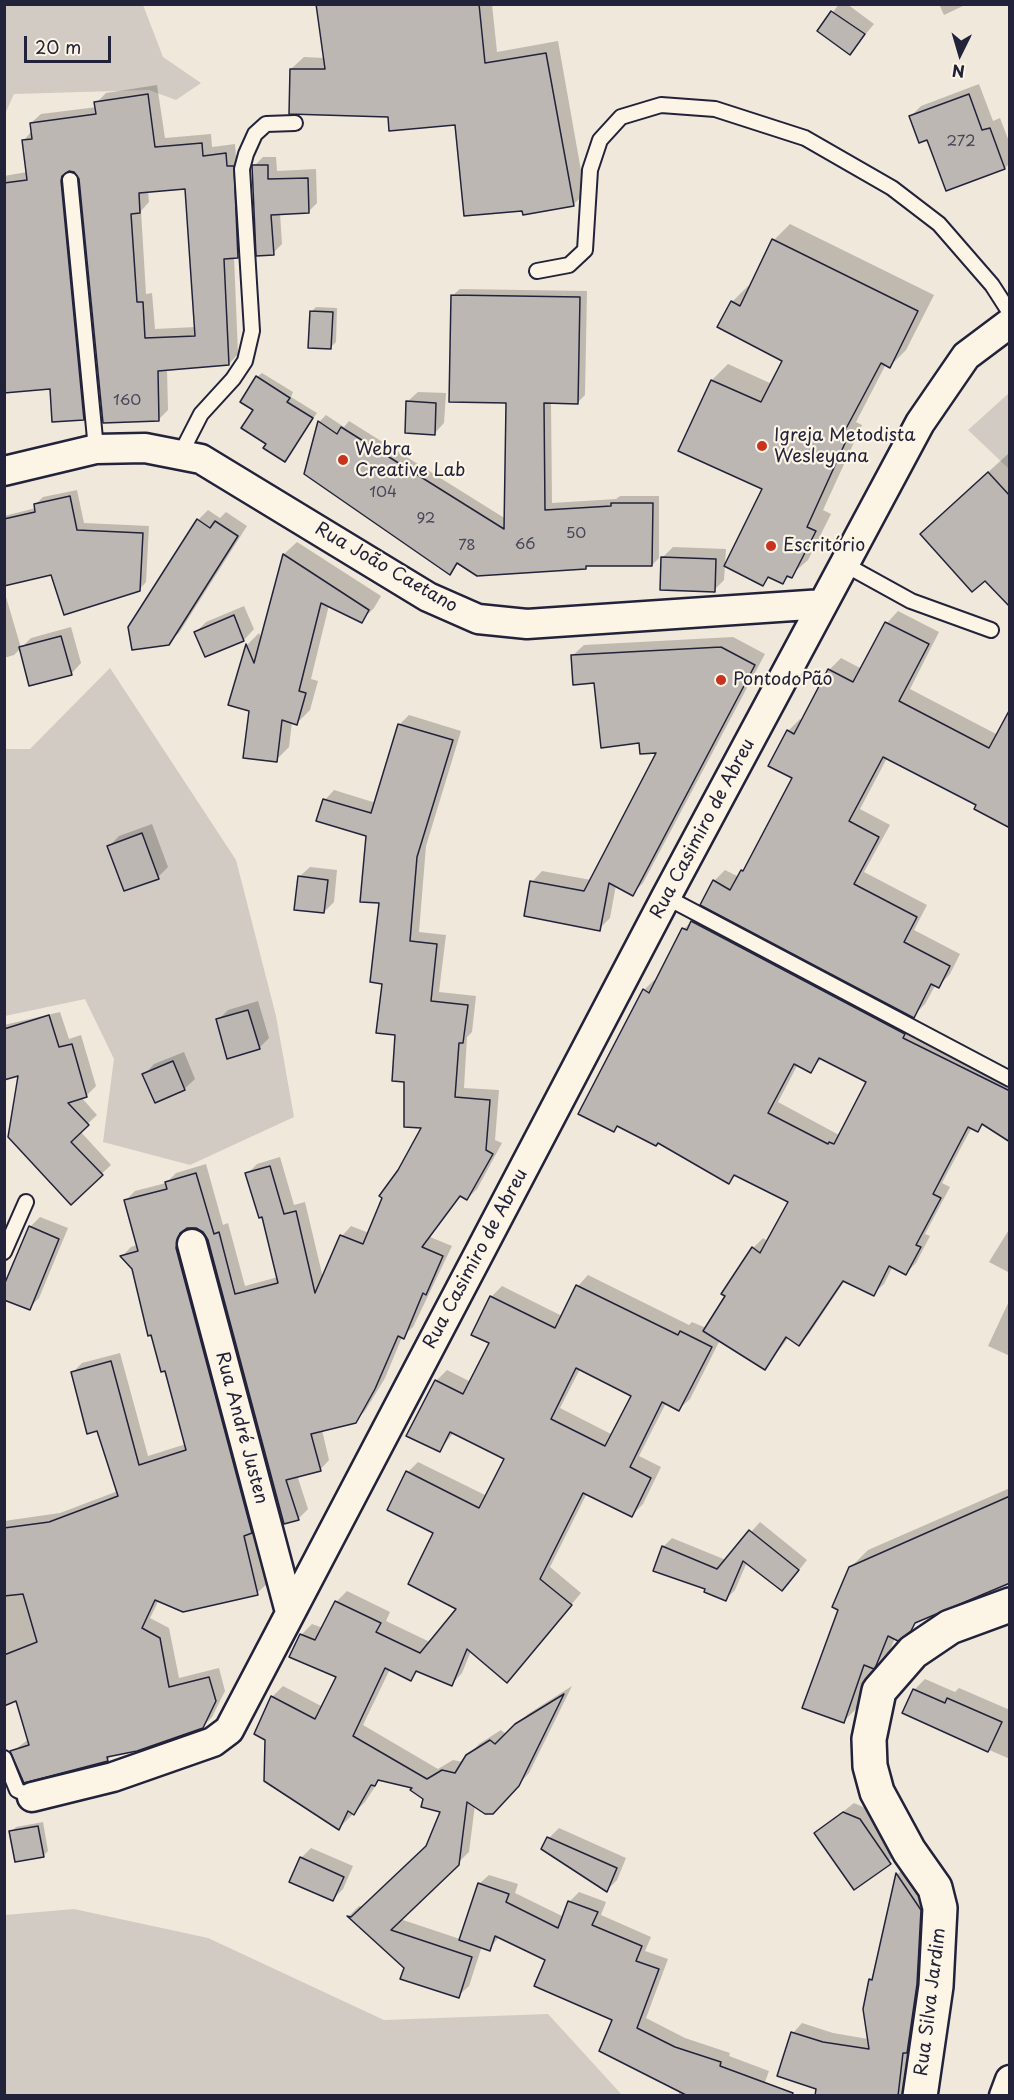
<!DOCTYPE html>
<meta charset="utf-8">
<style>
body{margin:0}
#map{position:relative;width:1014px;height:2100px;overflow:hidden;background:#efe8db;font-family:"Playpen Sans",sans-serif}
canvas{display:block}
.frame{position:absolute;inset:0;border:6px solid #22223b;pointer-events:none}
.north{position:absolute;left:930px;top:24px;width:60px;height:60px;-webkit-text-stroke:4px #fcf5e5;paint-order:stroke;rotate:185deg;font-size:16px;font-weight:700;line-height:24px;text-align:center;color:#22223b}
.north::after{content:'';display:block;margin:auto;width:21px;height:27px;background:#22223b;clip-path:polygon(50% 0,100% 100%,50% 72%,0 100%)}
.scale{position:absolute;left:24px;top:36px;width:87px;height:27px;box-sizing:border-box;border:3px solid #22223b;border-top:0;padding-left:8px;font-size:18px;line-height:21px;white-space:nowrap;color:#22223b;-webkit-text-stroke:4px #fcf5e5;paint-order:stroke}
</style>
<div id="map">
<canvas width="1014" height="2100"></canvas>
<div class="frame"></div>
<div class="north">N</div>
<div class="scale">20 m</div>
</div>
<script>
const context = document.querySelector('canvas').getContext('2d');
context.lineJoin = 'round';
function fillPath(path, color) { context.fillStyle = color; context.fill(path, 'evenodd'); }
const shape = rows => new Path2D(rows.map(r => 'M' + r).join(''));
function stroke(path, color, width, dash) { context.strokeStyle = color; context.lineWidth = width; context.lineCap = dash ? 'butt' : 'round'; context.setLineDash(dash || []); context.stroke(path); }
function drawText(font, color, halo, rows, align = 'center') {
  context.font = font + ' "Playpen Sans",sans-serif'; context.lineWidth = 4.5; context.setLineDash([]); context.textBaseline = 'middle'; context.strokeStyle = halo; context.fillStyle = color; for (const [text, x, y, turn = 0] of rows) {
    context.save(); context.translate(x, y); context.rotate((+turn || 0) * Math.PI / 180); context.textAlign = isNaN(turn) ? turn : align; if (halo) context.strokeText(text, 0, 0); context.fillText(text, 0, 0); context.restore();
  }
}
const green = shape([
 [5,4,143,5,163,57,201,83,176,100,149,90,14,94,5,114],
 [1009,393,1009,469,968,430],
 [110,668,236,860,276,1016,294,1117,190,1165,103,1142,114,1059,85,999,5,1016,5,749,30,749],
 [74,1909,208,1938,384,2020,548,2014,622,2095,5,2095,5,1915]
]);
const shadow = shape([
 [318,4,492,4,497,52,558,41,585,193,573,205,524,209,456,123,390,115,291,69,304,57,325,58],
 [839,4,847,4,874,24,850,53,819,31],
 [939,4,967,4,944,15],
 [979,84,993,121,1000,118,1010,144,1010,163,1005,168,928,138,911,116,921,106],
 [157,85,165,138,211,134,212,147,235,144,236,157,243,157,248,247,234,257,238,354,229,364,167,369,168,410,158,420,80,179,78,173,70,170,93,408,83,418,51,388,4,244,4,176,27,172,23,141,32,131,31,123,41,114,97,107,96,103,106,93],
 [186,187,196,327,155,329,152,293,146,294,141,211,149,202,148,191],
 [263,157,276,157,277,171,316,169,317,203,308,212,280,213,282,244,273,253,254,166],
 [790,224,934,295,906,350,890,366,886,364,856,422,862,425,823,510,831,514,808,560,783,582,770,576,763,584,764,488,680,450,712,380,728,364,772,384,784,360,732,302,748,286,751,287,774,240],
 [460,289,587,291,585,395,578,402,551,402,552,503,616,499,620,496,659,496,659,558,652,565,588,564,585,567,459,562,449,573,319,422,326,415,344,427,349,421,506,519,508,401,452,296],
 [316,307,337,308,336,342,331,347,311,312],
 [262,373,293,392,291,397,317,413,285,460,268,444,255,410,257,377],
 [418,392,446,393,444,423,434,434,407,402],
 [1008,454,1010,455,1010,604,941,515],
 [77,490,84,523,149,526,146,582,139,590,53,574,4,585,4,516,36,508,35,505,43,497],
 [208,510,220,518,226,512,247,526,179,633,168,643,198,520],
 [297,542,381,596,374,608,361,621,329,605,311,679,318,681,310,710,297,723,292,722,289,747,276,760,251,710,230,704,247,645,259,633,262,639,284,554],
 [673,547,726,549,724,580,714,590,663,557],
 [4,590,21,648,31,638,71,627,81,663,71,674,21,648,14,655,4,658],
 [244,606,254,629,244,640,205,655,196,632,206,622],
 [898,611,939,632,910,689,998,735,978,804,887,758,860,809,890,825,864,872,927,905,914,930,960,954,950,974,939,986,936,984,925,1004,913,1016,714,881,725,870,739,877,748,864,794,778,788,731,800,719,802,721,829,670,841,658,862,669,887,623],
 [733,637,765,654,643,883,632,894,616,885,610,918,599,929,532,882,542,871,591,880,659,752,641,742,573,655,584,645],
 [409,715,461,731,426,846,419,932,446,935,439,992,476,996,472,1032,467,1037,464,1088,499,1090,495,1140,502,1143,477,1189,467,1199,461,1195,430,1237,452,1246,413,1327,402,1337,385,1378,365,1411,355,1421,322,1430,329,1460,320,1470,297,1475,308,1509,298,1519,209,1238,197,1227,186,1228,261,1522,254,1529,267,1584,257,1593,159,1600,150,1618,169,1628,179,1678,219,1668,225,1691,212,1717,202,1727,113,1754,107,1760,13,1751,29,1739,17,1699,4,1704,4,1521,60,1513,118,1491,98,1429,73,1372,82,1363,120,1353,148,1456,186,1444,133,1268,122,1256,131,1247,137,1245,125,1201,135,1191,166,1183,176,1173,206,1164,223,1225,228,1223,245,1286,278,1277,263,1215,247,1174,257,1164,280,1157,294,1205,305,1202,323,1278,342,1236,351,1226,369,1233,424,1126,406,1081,383,982,381,902,367,835,325,800,334,790,376,803,399,725],
 [152,824,168,867,158,877,109,846,119,836],
 [310,867,337,870,334,902,324,912,299,877],
 [694,918,1010,1076,1010,1140,984,1123,977,1130,972,1127,942,1183,950,1187,925,1234,930,1236,916,1263,906,1273,893,1266,884,1284,873,1294,845,1280,809,1334,799,1344,789,1337,764,1369,720,1340,690,1399,679,1409,666,1403,639,1456,661,1467,643,1504,632,1515,587,1493,550,1567,581,1593,517,1670,471,1651,462,1673,452,1684,419,1670,411,1679,390,1669,363,1725,438,1769,453,1760,463,1762,479,1744,501,1730,507,1735,528,1714,572,1686,529,1773,504,1801,475,1805,469,1852,400,1919,460,1939,479,1884,489,1875,518,1884,515,1893,564,1917,570,1901,579,1892,606,1902,601,1915,651,1937,645,1951,668,1959,646,2018,685,2038,730,2053,729,2056,769,2071,760,2096,678,2096,680,2089,614,2019,547,1960,500,1936,489,1949,482,1946,469,1986,458,1996,405,1967,349,1916,359,1906,364,1907,428,1846,442,1812,414,1787,380,1779,365,1802,339,1828,272,1697,283,1686,323,1707,338,1676,301,1635,312,1624,323,1628,336,1602,347,1591,390,1612,386,1621,430,1642,459,1608,435,1532,408,1472,418,1462,487,1496,506,1458,454,1432,439,1451,436,1381,447,1370,471,1382,491,1343,491,1297,502,1286,562,1316,578,1286,588,1275,689,1325,692,1322,706,1328,753,1248,763,1238,768,1241,790,1202,737,1174,729,1182,659,1142,619,1125,613,1130,644,990,654,980,656,981,684,929],
 [822,1058,868,1082,839,1135,778,1102,798,1064,810,1071],
 [580,1369,633,1395,613,1435,560,1408],
 [258,1001,269,1038,259,1048,218,1020,228,1010],
 [60,1012,69,1039,81,1035,96,1086,87,1095,81,1097,97,1115,80,1131,111,1165,71,1203,20,1074,4,1078,4,1025],
 [184,1052,195,1079,184,1089,144,1075,154,1064],
 [40,1217,68,1228,39,1298,29,1308,30,1227],
 [1010,1228,1010,1273,989,1262],
 [1010,1299,1010,1356,988,1346],
 [1010,1488,1010,1581,916,1620,895,1638,890,1650,873,1667,860,1705,844,1721,840,1609,851,1567,868,1550],
 [760,1522,807,1560,791,1580,747,1562,735,1590,726,1599,707,1589,663,1547,672,1538,726,1560],
 [925,1679,955,1692,959,1688,1010,1710,1010,1759,904,1713,914,1690],
 [854,1803,870,1810,900,1852,854,1887,816,1833],
 [43,1822,48,1851,43,1856,11,1832,16,1827],
 [559,1828,626,1858,617,1880,607,1890,549,1838],
 [311,1848,353,1866,343,1889,333,1899,301,1858],
 [907,1865,930,1900,926,1973,904,2096,834,2096,818,2088,793,2033,802,2023,833,2033,868,2039,871,1980,875,1975,898,1874]
]);
const building = shape([
 [316,4,479,4,485,63,546,53,574,206,523,215,522,211,464,216,455,125,389,131,388,117,289,114,290,69,325,69,316,4],
 [831,11,865,34,850,55,817,31,831,11],
 [148,94,155,147,202,143,203,156,226,153,227,166,234,166,238,258,224,259,229,365,158,371,159,421,103,423,79,179,74,172,69,171,62,176,61,181,84,420,52,422,50,389,4,393,4,183,27,180,22,140,32,139,30,123,96,114,94,102,148,94],
 [185,189,195,336,145,338,143,302,137,302,131,214,140,213,139,193,185,189],
 [969,94,982,130,990,128,1005,169,946,191,927,140,919,143,909,116,969,94],
 [252,165,268,165,268,179,308,178,309,213,271,215,274,255,256,256,252,165],
 [772,239,918,311,890,368,881,363,841,438,846,441,807,527,816,531,792,578,787,576,783,584,768,577,763,586,724,566,762,489,678,451,711,380,761,402,782,361,717,327,731,301,740,306,772,239],
 [451,295,580,297,578,404,544,403,545,510,611,506,611,503,653,503,652,566,586,566,586,569,477,576,457,563,450,575,304,474,318,421,337,434,341,427,504,529,506,403,449,402,451,295],
 [310,311,333,312,331,349,308,348,310,311],
 [256,376,290,398,287,402,313,418,285,462,263,448,266,444,241,428,253,410,240,402,256,376],
 [406,401,436,403,435,435,405,433,406,401],
 [988,472,1010,496,1010,607,985,581,972,592,920,534,988,472],
 [70,496,77,530,143,533,140,591,64,615,51,575,4,586,4,519,35,512,34,504,70,496],
 [197,519,210,528,215,521,238,536,169,645,132,650,128,627,197,519],
 [283,554,369,610,362,623,321,603,299,691,306,693,297,725,282,720,277,762,243,758,249,711,228,705,246,644,254,663,283,554],
 [661,557,716,559,715,592,660,590,661,557],
 [234,615,244,641,205,657,194,632,234,615],
 [885,622,929,644,899,701,989,748,1010,709,1010,828,974,809,976,805,883,757,849,821,879,837,854,884,917,917,904,942,950,966,939,988,931,984,914,1018,700,905,713,880,730,890,741,870,743,871,792,778,768,766,787,730,794,734,828,669,853,682,885,622],
 [61,636,72,675,29,686,19,647,61,636],
 [721,647,755,665,633,896,609,883,600,931,524,916,530,881,584,891,656,753,640,754,639,743,601,748,594,683,573,685,571,655,721,647],
 [398,724,453,740,417,857,410,941,437,944,431,1001,468,1005,463,1043,459,1043,455,1097,490,1100,486,1150,493,1154,467,1200,460,1196,422,1247,443,1256,426,1295,423,1293,404,1339,398,1336,375,1389,356,1423,311,1434,321,1471,286,1480,299,1520,284,1524,208,1240,203,1232,196,1228,187,1228,180,1233,176,1248,252,1533,244,1536,258,1595,183,1612,155,1600,142,1628,160,1638,169,1687,209,1677,216,1701,203,1728,137,1751,107,1757,108,1761,24,1783,10,1751,29,1745,16,1701,4,1706,4,1655,37,1642,23,1594,4,1596,4,1528,49,1522,118,1496,97,1431,87,1434,71,1372,111,1361,139,1465,186,1450,165,1371,161,1372,151,1335,148,1336,132,1269,120,1256,138,1251,124,1200,167,1189,165,1182,196,1173,214,1234,219,1232,235,1294,278,1283,262,1217,259,1218,245,1173,270,1166,284,1214,296,1211,315,1293,340,1235,363,1244,382,1198,379,1196,398,1170,421,1128,404,1127,404,1082,392,1081,395,1035,376,1033,382,984,370,982,379,903,360,902,366,836,316,821,323,799,371,813,398,724],
 [142,833,159,879,124,891,107,846,142,833],
 [298,876,328,880,324,913,294,910,298,876],
 [691,921,905,1034,903,1038,1010,1091,1010,1142,982,1124,978,1132,968,1127,933,1194,941,1198,916,1245,921,1247,906,1275,889,1266,874,1296,843,1281,799,1346,786,1337,765,1370,703,1331,725,1296,721,1294,752,1247,760,1253,788,1202,734,1175,729,1184,658,1143,656,1146,617,1126,614,1132,578,1114,643,989,649,993,682,928,687,930,691,921],
 [819,1058,866,1082,834,1144,829,1142,828,1144,768,1113,794,1064,811,1073,819,1058],
 [248,1010,260,1049,227,1059,216,1019,248,1010],
 [49,1015,59,1047,72,1044,87,1097,68,1103,89,1125,71,1142,103,1175,71,1205,8,1137,18,1076,4,1080,4,1029,49,1015],
 [173,1061,185,1090,155,1103,142,1074,173,1061],
 [29,1226,59,1239,30,1310,4,1300,4,1285,29,1226],
 [576,1285,678,1335,680,1331,712,1347,679,1411,662,1402,630,1467,651,1478,632,1517,583,1493,540,1579,572,1605,507,1683,467,1649,452,1686,416,1671,411,1681,385,1668,353,1736,427,1779,442,1770,455,1773,466,1755,490,1740,495,1744,515,1724,564,1694,519,1786,493,1814,485,1814,467,1802,459,1865,391,1930,472,1957,459,1998,400,1979,404,1968,347,1916,351,1917,426,1846,440,1812,421,1807,423,1799,410,1790,412,1788,378,1780,375,1786,371,1785,354,1815,348,1811,339,1830,264,1781,265,1740,254,1734,271,1696,315,1719,336,1677,289,1657,300,1634,315,1640,335,1601,381,1623,376,1632,420,1653,456,1609,408,1584,433,1533,387,1510,406,1471,479,1508,504,1459,450,1432,440,1452,406,1436,435,1380,463,1394,489,1343,471,1335,490,1296,555,1328,576,1285],
 [576,1368,631,1396,605,1446,551,1419,576,1368],
 [1010,1496,1010,1583,915,1623,911,1631,898,1641,888,1636,876,1666,874,1669,864,1665,844,1723,802,1708,838,1610,832,1607,849,1567,1010,1496],
 [749,1530,799,1570,782,1591,743,1561,726,1601,704,1592,705,1589,653,1571,662,1546,717,1569,749,1530],
 [913,1689,945,1703,947,1698,1002,1722,988,1752,902,1713,913,1689],
 [843,1812,860,1819,891,1864,854,1890,814,1833,843,1812],
 [38,1826,44,1857,15,1862,9,1831,38,1826],
 [547,1837,617,1868,607,1892,541,1849,547,1837],
 [300,1857,344,1877,333,1901,289,1882,300,1857],
 [896,1873,921,1910,917,1984,907,2053,903,2053,898,2096,815,2096,816,2089,777,2076,791,2032,823,2042,869,2049,863,2009,869,1979,872,1980,896,1873],
 [478,1883,509,1894,506,1902,558,1928,568,1901,598,1912,592,1925,642,1946,636,1961,659,1969,637,2028,675,2047,721,2062,720,2066,793,2093,792,2096,688,2096,599,2051,612,2020,534,1986,545,1960,495,1936,490,1951,459,1940,478,1883]
]);
const service = shape([
 [70,180,96,449],
 [537,271,569,265,585,250,590,170,600,140,621,117,661,105,715,109,805,138,892,188,939,224,992,285,1010,313],
 [180,455,201,414,233,379,245,361,252,331,242,169,246,154,255,134,266,124,295,123],
 [844,564,911,601,991,630],
 [666,897,1010,1079],
 [4,1252,26,1202],
 [4,1758,17,1790,32,1797]
]);
const minor = shape([
 [4,471,96,449,145,448,201,459,428,597,478,619,527,624,823,604],
 [192,1244,290,1612],
 [32,1797,113,1777,213,1742,229,1730,666,897,920,423,966,356,1010,323],
 [1004,2096,1010,2080]
]);
const tertiary = shape([
 [920,2096,936,1986,940,1908,935,1888,909,1851,877,1792,870,1766,869,1739,879,1691,913,1652,950,1627,1010,1605]
]);
const markers = [
 [762,446,6,"#c8321e"],
 [343,460,6,"#c8321e"],
 [771,546,6,"#c8321e"],
 [721,680,6,"#c8321e"]
];
const numberNames = [
 ["272",961,142],
 ["160",127,401],
 ["104",383,493],
 ["92",426,519],
 ["50",576,534],
 ["66",525,545],
 ["78",467,546]
];
const poiNames = [
 ["Igreja Metodista",774,436],
 ["Wesleyana",774,457],
 ["Webra",355,450],
 ["Creative Lab",355,471],
 ["Escritório",783,546],
 ["PontodoPão",733,680]
];
const streetNames = [
 ["Rua João Caetano",386,568,30],
 ["Rua Casimiro de Abreu",703,829,-62],
 ["Rua Casimiro de Abreu",476,1259,-62],
 ["Rua André Justen",241,1428,75],
 ["Rua Silva Jardim",931,2002,-83]
];
fillPath(green, '#d1cbc3');
fillPath(shadow, '#0003');
fillPath(building, '#bcb7b3');
stroke(building, '#22223b', 1.5);
stroke(service, '#22223b', 18);
stroke(minor, '#22223b', 33);
stroke(tertiary, '#22223b', 38);
stroke(service, '#fcf5e5', 14);
stroke(minor, '#fcf5e5', 28);
stroke(tertiary, '#fcf5e5', 33);
for (const [x, y, r, color] of markers) { const dot = new Path2D(); dot.arc(x, y, r, 0, 2 * Math.PI); context.fillStyle = color; context.fill(dot); stroke(dot, '#fcf5e5', 2); }
drawText('15px', '#484759', null, numberNames);
drawText('18px', '#22223b', '#fcf5e5', poiNames, 'left');
drawText('18px', '#22223b', '#fcf5e5', streetNames);
</script>
